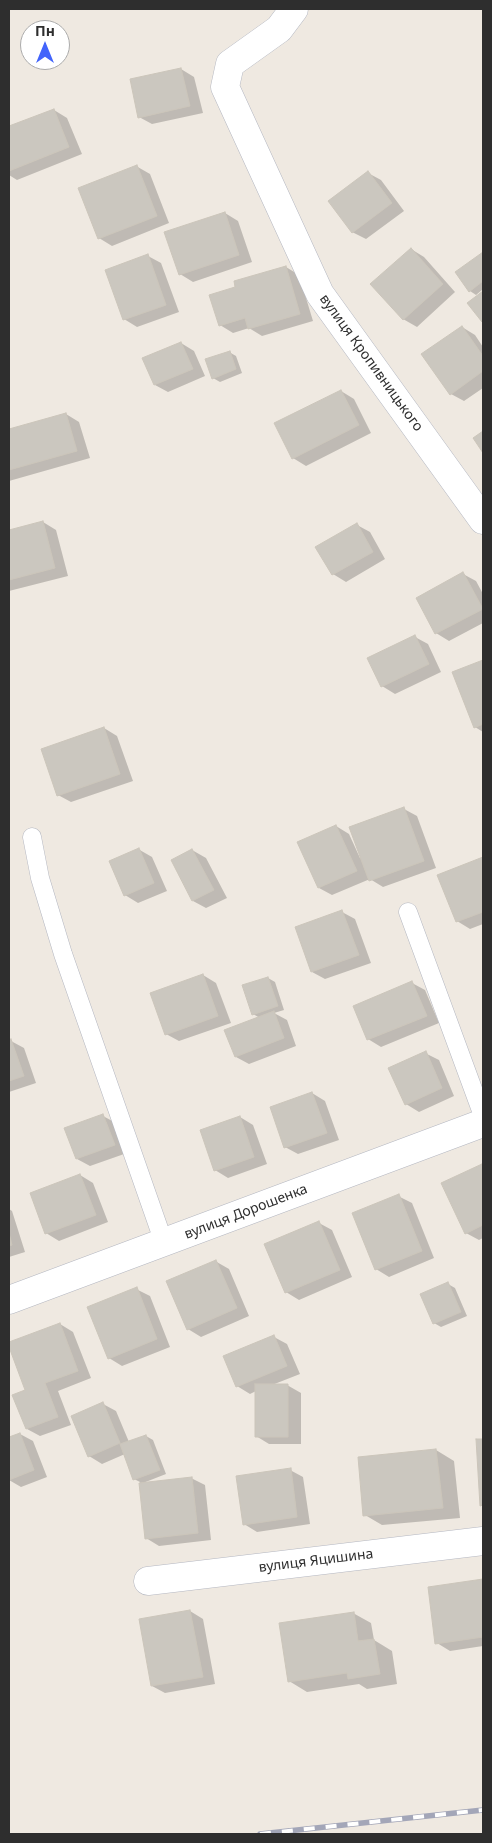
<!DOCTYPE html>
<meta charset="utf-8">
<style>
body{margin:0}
#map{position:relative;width:492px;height:1843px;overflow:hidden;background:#efe9e1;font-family:"Noto Sans",sans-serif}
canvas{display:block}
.frame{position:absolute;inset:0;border:10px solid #2e2e2e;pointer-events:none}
.north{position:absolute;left:20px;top:20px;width:50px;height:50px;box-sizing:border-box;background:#fff;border:1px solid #ababab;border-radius:50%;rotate:0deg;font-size:14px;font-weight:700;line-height:20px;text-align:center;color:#2e2e2e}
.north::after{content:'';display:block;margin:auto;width:18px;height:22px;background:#4264fb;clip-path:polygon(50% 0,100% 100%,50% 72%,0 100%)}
</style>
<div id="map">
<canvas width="492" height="1843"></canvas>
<div class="frame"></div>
<div class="north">Пн</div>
</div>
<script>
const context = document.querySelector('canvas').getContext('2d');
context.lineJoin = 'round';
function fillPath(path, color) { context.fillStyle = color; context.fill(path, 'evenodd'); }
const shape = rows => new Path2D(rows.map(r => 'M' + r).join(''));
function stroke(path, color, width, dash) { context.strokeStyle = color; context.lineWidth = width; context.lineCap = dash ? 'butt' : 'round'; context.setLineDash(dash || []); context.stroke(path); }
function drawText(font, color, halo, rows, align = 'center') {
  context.font = font + ' "Noto Sans",sans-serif'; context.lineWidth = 4.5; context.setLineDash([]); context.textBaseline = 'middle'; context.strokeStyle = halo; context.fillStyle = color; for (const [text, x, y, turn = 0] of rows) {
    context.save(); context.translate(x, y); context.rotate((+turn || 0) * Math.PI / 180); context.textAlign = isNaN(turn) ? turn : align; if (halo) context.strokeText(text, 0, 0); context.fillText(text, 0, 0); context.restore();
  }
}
const shadow = shape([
 [181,69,194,77,203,113,152,124,139,117,131,80],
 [54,110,67,118,82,154,17,180,9,175,9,128],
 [136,166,150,174,169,223,112,246,99,238],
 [368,173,381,180,404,211,366,239,352,232],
 [225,213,238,221,252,262,193,282,180,274],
 [411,249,424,257,455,292,417,327,403,319],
 [483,253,483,291,482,290,476,295,470,291,457,272],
 [148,256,161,263,179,312,137,327,124,319],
 [286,267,299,275,313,321,262,336,249,328,233,333,220,325,237,288],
 [462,327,475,335,483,347,483,388,464,401,451,394],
 [181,343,194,351,205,376,168,392,155,385],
 [229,352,236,356,242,373,220,382,213,378],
 [341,391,354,399,371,433,306,466,293,458],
 [66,414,79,422,90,458,9,481,9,431],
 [43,522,56,530,68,576,9,591,9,531],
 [357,525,370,532,385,559,346,582,333,574],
 [463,574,476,581,483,594,483,623,449,641,436,633],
 [415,637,428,644,441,672,395,694,382,686],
 [483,661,483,732,475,727,454,673],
 [104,728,117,736,133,781,71,802,58,795],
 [404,809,417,816,436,868,383,887,370,879,332,895,319,888,336,826,349,834,360,858],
 [138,849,152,857,167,891,138,903,125,895],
 [192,850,206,858,227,898,206,908,193,901,172,861],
 [483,859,483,924,470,929,457,921,439,876],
 [342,912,355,919,371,963,325,979,312,972],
 [203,975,216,983,231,1023,179,1041,166,1034],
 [268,978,275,982,284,1010,274,1013,287,1020,296,1046,249,1064,236,1057,260,1018,253,1014],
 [412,983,425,990,439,1023,381,1047,368,1039],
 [9,1041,11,1041,24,1048,36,1083,9,1092],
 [425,1053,439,1060,454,1096,419,1112,406,1104],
 [312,1093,325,1101,339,1140,298,1154,285,1147],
 [103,1116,116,1123,127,1153,90,1166,77,1159],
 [240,1117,253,1125,267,1164,228,1178,215,1170],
 [482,1165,483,1238,479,1240,466,1233,443,1183],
 [80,1175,93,1183,108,1222,59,1241,46,1233],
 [398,1196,412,1203,434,1258,389,1277,376,1269],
 [9,1209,12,1211,25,1252,9,1257],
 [319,1223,332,1230,352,1277,299,1300,286,1292],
 [215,1261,229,1269,249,1316,201,1337,188,1329],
 [448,1284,455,1288,467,1316,441,1327,434,1323],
 [136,1289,150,1296,170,1347,122,1366,109,1358],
 [60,1324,73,1332,91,1378,58,1391,71,1425,40,1436,27,1429,27,1391,9,1344],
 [274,1337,287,1344,300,1374,272,1385,287,1385,301,1393,301,1444,269,1444,256,1436,256,1391,250,1394,237,1386],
 [103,1404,116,1411,129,1442,146,1436,153,1440,166,1474,143,1483,191,1478,205,1485,211,1540,159,1546,146,1538,140,1482,134,1479,125,1454,102,1464,89,1456],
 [20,1434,33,1441,47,1477,21,1487,9,1480,9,1438],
 [477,1440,483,1440,483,1506,481,1505],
 [436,1450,454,1461,460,1518,382,1525,365,1515],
 [290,1470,303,1477,310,1524,257,1532,244,1524],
 [483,1580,483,1646,450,1651,437,1643,429,1588],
 [190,1611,203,1619,215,1684,165,1693,152,1686],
 [353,1613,371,1623,374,1640,392,1651,397,1684,367,1689,359,1684,307,1692,289,1681]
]);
const building = shape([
 [181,68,190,106,138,118,130,79,181,68],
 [54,109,69,147,9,171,9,126,54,109],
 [137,165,157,216,98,239,78,188,137,165],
 [368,171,392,203,352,233,328,201,368,171],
 [225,212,239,255,179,275,164,232,225,212],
 [411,248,443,284,403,320,370,284,411,248],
 [483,252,483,281,469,292,455,272,483,252],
 [148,254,166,305,123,320,105,270,148,254],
 [286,266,300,314,248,329,245,318,219,326,209,295,235,287,234,281,286,266],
 [483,291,483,320,482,322,467,303,483,291],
 [462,326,483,356,483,371,450,395,421,354,462,326],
 [181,342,193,369,154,385,142,358,181,342],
 [230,351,236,369,212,379,205,359,230,351],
 [341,390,359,425,292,459,274,423,341,390],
 [66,413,77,451,9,470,9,429,66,413],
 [483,431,483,453,473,438,483,431],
 [43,521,55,568,9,580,9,530,43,521],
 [357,523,373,552,332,575,315,547,357,523],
 [463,572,483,609,435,634,416,598,463,572],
 [415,635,429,664,381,687,367,658,415,635],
 [483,660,483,724,474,728,452,672,483,660],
 [104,727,120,774,57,796,41,749,104,727],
 [404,807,424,861,369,881,349,827,404,807],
 [336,825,357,871,318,888,297,842,336,825],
 [139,848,154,883,124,896,109,861,139,848],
 [192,849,214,890,192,901,171,860,192,849],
 [483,857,483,912,456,922,437,875,483,857],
 [342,910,359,955,311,972,295,927,342,910],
 [203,974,218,1016,165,1035,150,993,203,974],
 [268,977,278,1006,252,1015,242,985,268,977],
 [412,981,427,1016,367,1040,353,1006,412,981],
 [274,1011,284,1038,235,1057,224,1030,274,1011],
 [11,1039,24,1076,9,1081,9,1040,11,1039],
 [426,1051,442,1088,405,1105,388,1068,426,1051],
 [312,1092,327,1133,284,1148,270,1107,312,1092],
 [103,1114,115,1145,76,1159,64,1128,103,1114],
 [240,1116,254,1157,214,1171,200,1130,240,1116],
 [482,1164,483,1225,465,1234,441,1183,482,1164],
 [80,1174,96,1215,45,1234,30,1193,80,1174],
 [399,1194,422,1251,375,1270,352,1213,399,1194],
 [319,1221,340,1270,285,1293,264,1244,319,1221],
 [9,1233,12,1245,9,1246,9,1233],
 [216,1260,237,1308,187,1330,166,1281,216,1260],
 [448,1282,461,1312,433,1324,420,1294,448,1282],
 [137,1287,157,1339,108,1359,87,1307,137,1287],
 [60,1323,78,1371,45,1383,58,1417,26,1429,12,1395,25,1390,9,1347,9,1342,60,1323],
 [274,1335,287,1366,236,1387,223,1356,274,1335],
 [255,1384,288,1384,288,1437,255,1437,255,1384],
 [103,1402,120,1443,88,1457,71,1416,103,1402],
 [20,1433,34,1470,9,1480,9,1437,20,1433],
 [146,1435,160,1470,133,1480,120,1444,146,1435],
 [476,1439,483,1439,483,1505,480,1506,476,1439],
 [436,1449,443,1508,363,1516,358,1457,436,1449],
 [291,1468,297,1517,243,1525,236,1476,291,1468],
 [192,1477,198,1533,145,1539,139,1483,192,1477],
 [483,1579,483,1637,435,1644,428,1587,483,1579],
 [190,1610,203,1677,151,1686,139,1619,190,1610],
 [354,1612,358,1641,374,1639,380,1674,348,1679,347,1673,288,1682,279,1623,354,1612]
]);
const lane = shape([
 [32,837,40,878,63,954,164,1243],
 [408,912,483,1116]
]);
const street = shape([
 [294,9,279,29,230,64,225,87,320,294,483,520],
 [9,1300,483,1123],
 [148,1581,483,1541]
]);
const rail = shape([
 [260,1834,483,1810]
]);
const streetNames = [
 ["вулиця Кропивницького",371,363,54],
 ["вулиця Дорошенка",246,1212,-21],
 ["вулиця Яцишина",316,1561,-7]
];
fillPath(shadow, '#0003');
fillPath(building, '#cbc7bf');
stroke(building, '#cbc5ba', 1);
stroke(lane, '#b4b7c1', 19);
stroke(street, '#b4b7c1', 29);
stroke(lane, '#fff', 18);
stroke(street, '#fff', 28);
stroke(rail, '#a3a6b8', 5.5);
stroke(rail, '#fff', 4, [11]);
drawText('14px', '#2e2e2e', '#fff', streetNames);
</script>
